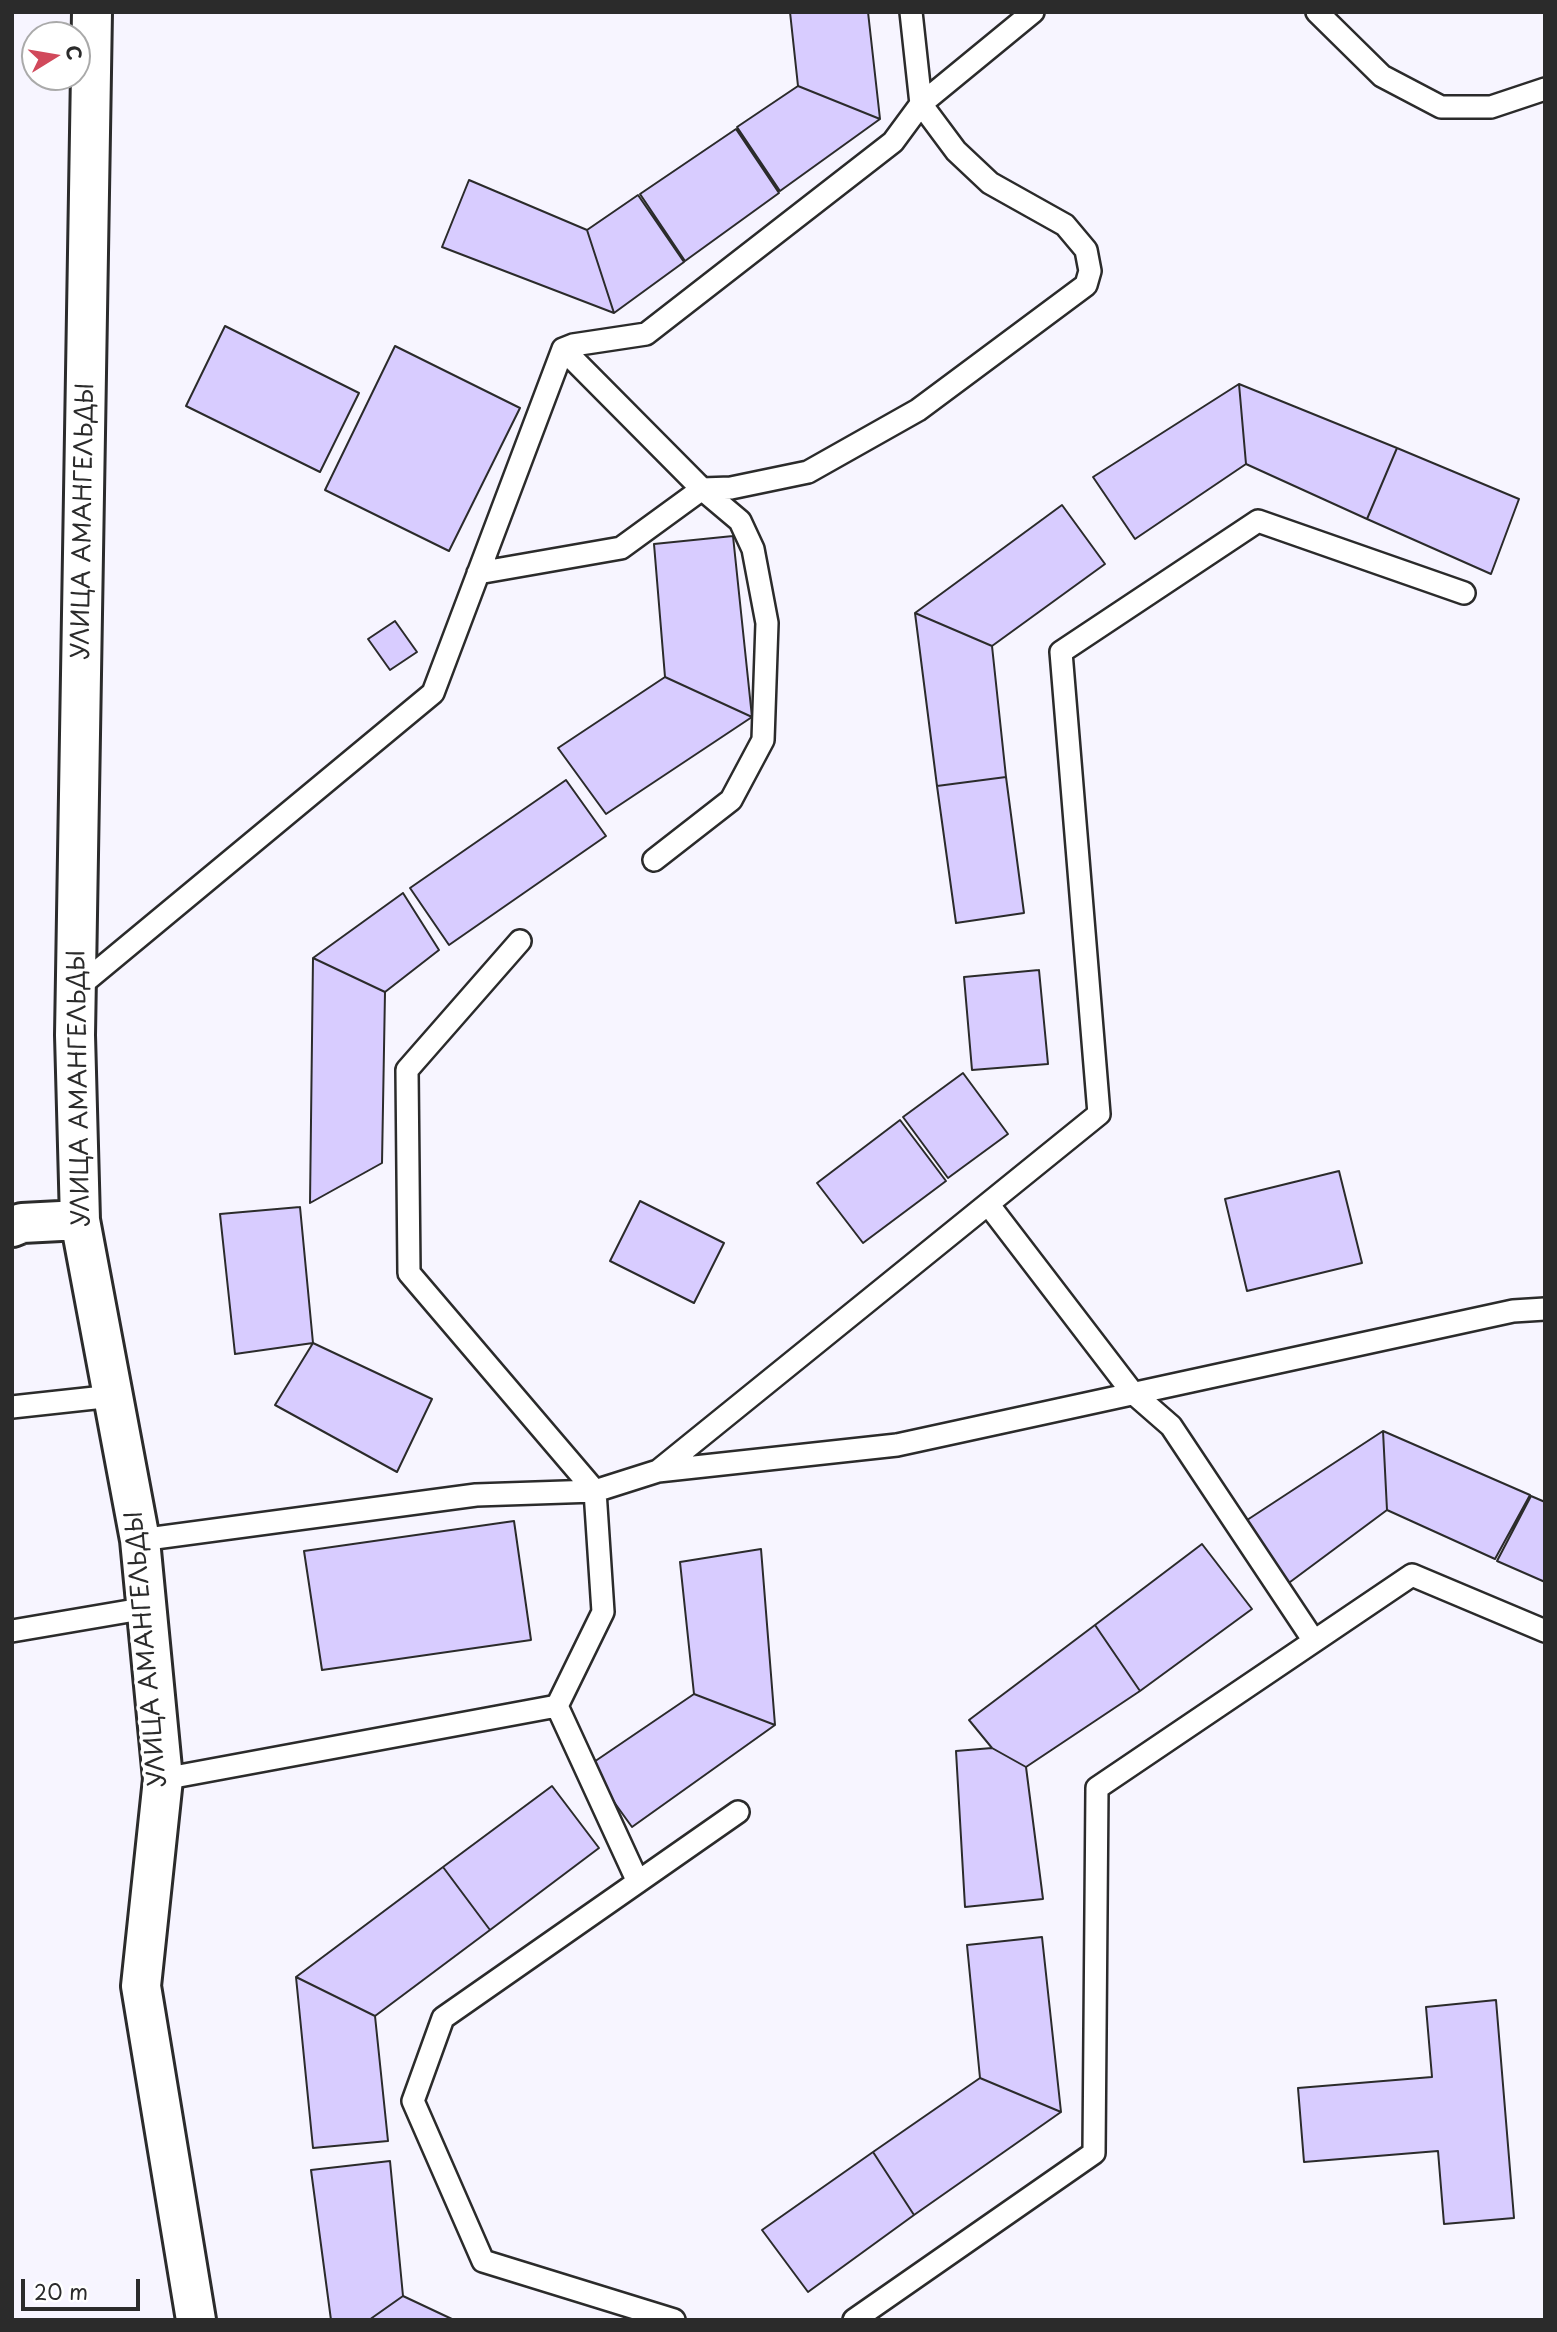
<!DOCTYPE html>
<meta charset="utf-8">
<style>
body{margin:0}
#map{position:relative;width:1557px;height:2332px;overflow:hidden;background:#f7f5ff;font-family:"Playpen Sans",sans-serif}
canvas{display:block}
.frame{position:absolute;inset:0;border:14px solid #2b2b2b;pointer-events:none}
.north{position:absolute;left:21px;top:21px;width:70px;height:70px;box-sizing:border-box;background:#fff;border:2px solid #aaa;border-radius:50%;rotate:79deg;font-size:19px;font-weight:700;line-height:28px;text-align:center;color:#2b2b2b}
.north::after{content:'';display:block;margin:auto;width:24px;height:32px;background:#d1495b;clip-path:polygon(50% 0,100% 100%,50% 72%,0 100%)}
.scale{position:absolute;left:21px;top:2279px;width:119px;height:32px;box-sizing:border-box;border:4px solid #2b2b2b;border-top:0;padding-left:9px;font-size:21px;line-height:24px;white-space:nowrap;color:#2b2b2b;-webkit-text-stroke:5px #fff;paint-order:stroke}
</style>
<div id="map">
<canvas width="1557" height="2332"></canvas>
<div class="frame"></div>
<div class="north">С</div>
<div class="scale">20 m</div>
</div>
<script>
const context = document.querySelector('canvas').getContext('2d');
context.lineJoin = 'round';
function fillPath(path, color) { context.fillStyle = color; context.fill(path, 'evenodd'); }
const shape = rows => new Path2D(rows.map(r => 'M' + r).join(''));
function stroke(path, color, width, dash) { context.strokeStyle = color; context.lineWidth = width; context.lineCap = dash ? 'butt' : 'round'; context.setLineDash(dash || []); context.stroke(path); }
function drawText(font, color, halo, rows, align = 'center') {
  context.font = font + ' "Playpen Sans",sans-serif'; context.lineWidth = 7; context.setLineDash([]); context.textBaseline = 'middle'; context.strokeStyle = halo; context.fillStyle = color; for (const [text, x, y, turn = 0] of rows) {
    context.save(); context.translate(x, y); context.rotate((+turn || 0) * Math.PI / 180); context.textAlign = isNaN(turn) ? turn : align; if (halo) context.strokeText(text, 0, 0); context.fillText(text, 0, 0); context.restore();
  }
}
const building = shape([
 [790,12,868,12,880,119,798,86,790,12],
 [798,86,880,119,780,191,737,127,798,86],
 [736,129,779,193,685,261,640,194,736,129],
 [469,180,587,230,614,313,442,247,469,180],
 [638,195,684,262,614,313,587,230,638,195],
 [225,326,359,393,320,472,186,406,225,326],
 [395,346,520,408,449,551,325,490,395,346],
 [1239,384,1246,464,1135,539,1093,477,1239,384],
 [1239,384,1397,448,1367,519,1246,464,1239,384],
 [1397,448,1519,499,1491,574,1367,519,1397,448],
 [1062,505,1105,564,992,646,915,613,1062,505],
 [733,536,752,717,665,677,654,544,733,536],
 [915,613,992,646,1006,777,937,786,915,613],
 [395,621,417,652,390,670,368,639,395,621],
 [665,677,752,717,606,814,558,748,665,677],
 [1006,777,1024,913,956,923,937,786,1006,777],
 [566,780,606,836,449,945,410,888,566,780],
 [403,893,439,950,385,992,313,958,403,893],
 [313,958,385,992,382,1163,310,1203,313,958],
 [1039,970,1048,1064,972,1070,964,977,1039,970],
 [963,1073,1008,1134,948,1178,903,1117,963,1073],
 [900,1120,946,1181,863,1243,817,1183,900,1120],
 [1339,1171,1362,1263,1247,1291,1225,1199,1339,1171],
 [640,1201,724,1243,694,1303,610,1261,640,1201],
 [300,1207,313,1343,235,1354,220,1214,300,1207],
 [313,1343,432,1399,397,1472,275,1405,313,1343],
 [1383,1431,1387,1510,1282,1588,1241,1524,1383,1431],
 [1383,1431,1530,1495,1495,1559,1387,1510,1383,1431],
 [1531,1496,1545,1502,1545,1582,1497,1561,1531,1496],
 [514,1521,531,1640,322,1670,304,1551,514,1521],
 [1202,1544,1252,1609,1140,1691,1095,1625,1202,1544],
 [761,1549,775,1725,694,1694,680,1562,761,1549],
 [1095,1625,1140,1691,1026,1767,992,1748,969,1720,1095,1625],
 [694,1694,775,1725,632,1827,588,1766,694,1694],
 [992,1748,1026,1767,1043,1899,965,1907,956,1751,992,1748],
 [552,1786,599,1848,490,1930,443,1867,552,1786],
 [443,1867,490,1930,375,2016,296,1977,443,1867],
 [1042,1937,1061,2112,980,2078,967,1945,1042,1937],
 [296,1977,375,2016,388,2141,313,2148,296,1977],
 [1496,2000,1514,2218,1444,2224,1438,2151,1304,2162,1298,2088,1432,2077,1426,2007,1496,2000],
 [980,2078,1061,2112,914,2215,873,2152,980,2078],
 [873,2152,914,2215,808,2292,762,2230,873,2152],
 [390,2161,403,2296,369,2320,331,2320,311,2170,390,2161],
 [403,2296,454,2320,369,2320,403,2296]
]);
const service = shape([
 [1317,12,1382,76,1441,107,1491,107,1545,89],
 [563,349,702,489,740,521,753,549,767,623,763,740,731,800,654,860],
 [478,573,621,548,702,489,731,488,808,472,918,410,1086,285,1090,271,1086,250,1065,225,990,183,956,151,921,104,1033,12],
 [520,941,407,1070,409,1273,595,1491,658,1471,897,1445,1513,1311,1545,1309],
 [76,989,433,693,563,349,573,345,646,334,893,142,921,104,911,12],
 [988,1204,1132,1392,1171,1426,1314,1641],
 [12,1407,113,1396],
 [658,1471,1099,1114,1061,652,1258,521,1464,593],
 [140,1540,476,1495,595,1491,603,1612,557,1706,163,1779],
 [12,1631,147,1608],
 [557,1706,638,1882],
 [674,2320,483,2261,413,2101,443,2018,738,1812],
 [854,2320,1094,2153,1097,1788,1412,1575,1545,1631]
]);
const minor = shape([
 [92,12,75,1035,80,1220,140,1540,163,1779,141,1986,196,2320],
 [12,1227,22,1223,80,1220]
]);
const streetNames = [
 ["УЛИЦА АМАНГЕЛЬДЫ",84,521,-89],
 ["УЛИЦА АМАНГЕЛЬДЫ",80,1088,-91],
 ["УЛИЦА АМАНГЕЛЬДЫ",147,1649,-95]
];
fillPath(building, '#d8ccff');
stroke(building, '#2b2b2b', 2);
stroke(service, '#2b2b2b', 26);
stroke(minor, '#2b2b2b', 44);
stroke(service, '#fff', 21);
stroke(minor, '#fff', 38);
drawText('24px', '#2b2b2b', '#fff', streetNames);
</script>
